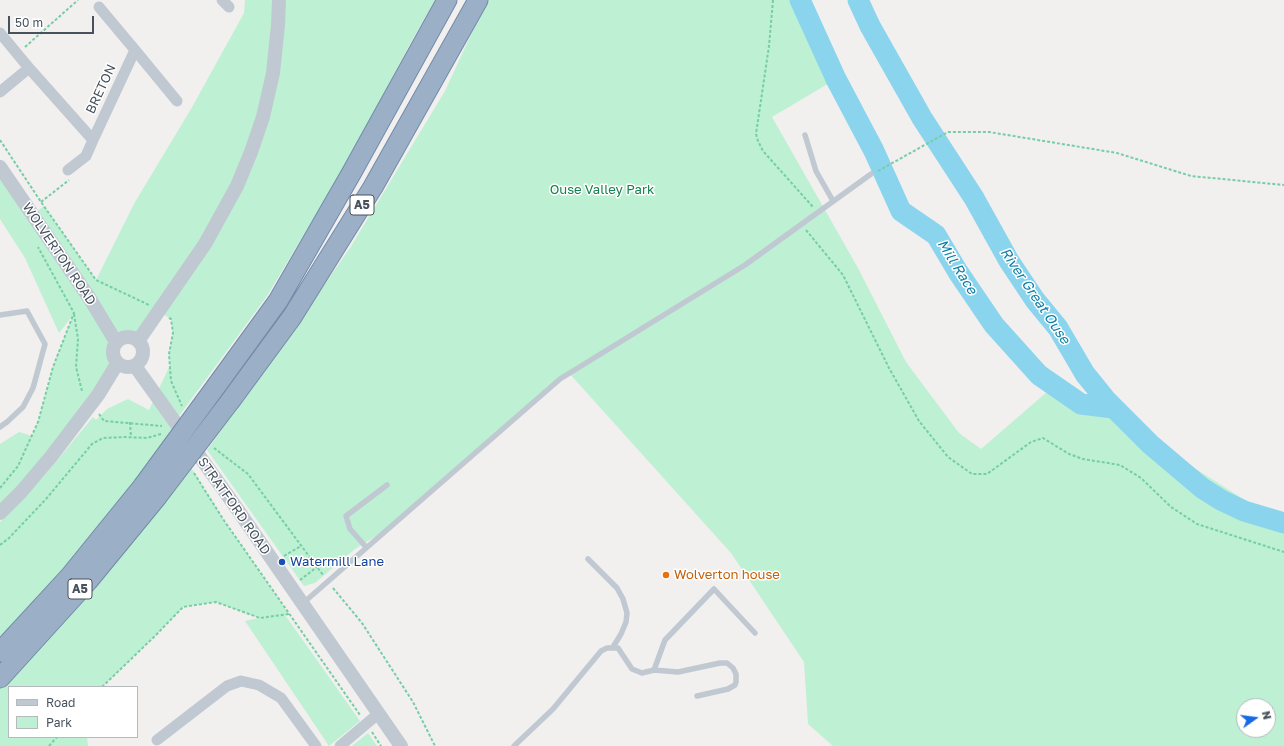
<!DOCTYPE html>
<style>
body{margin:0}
#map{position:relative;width:1284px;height:746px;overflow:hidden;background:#f2efef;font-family:"Golos Text",sans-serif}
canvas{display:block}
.legend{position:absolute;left:8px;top:686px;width:130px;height:52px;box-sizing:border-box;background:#fff;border:1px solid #b5babe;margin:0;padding:5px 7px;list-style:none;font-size:12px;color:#47525d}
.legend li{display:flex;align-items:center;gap:8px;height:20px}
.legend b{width:20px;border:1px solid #b5babe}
.north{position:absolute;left:1236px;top:698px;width:40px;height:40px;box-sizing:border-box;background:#fff;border:1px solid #b5babe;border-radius:50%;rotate:76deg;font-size:11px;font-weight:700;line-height:16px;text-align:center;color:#47525d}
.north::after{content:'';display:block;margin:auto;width:14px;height:18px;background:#176ae4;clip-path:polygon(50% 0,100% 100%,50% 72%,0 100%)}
.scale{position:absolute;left:8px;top:16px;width:86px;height:18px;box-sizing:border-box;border:2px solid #47525d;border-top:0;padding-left:5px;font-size:12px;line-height:14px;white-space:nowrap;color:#47525d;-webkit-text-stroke:3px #fff;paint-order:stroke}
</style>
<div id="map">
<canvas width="1284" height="746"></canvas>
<ul class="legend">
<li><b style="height:5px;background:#c0c9d1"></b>Road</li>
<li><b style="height:11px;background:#bef0d3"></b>Park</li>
</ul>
<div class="north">N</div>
<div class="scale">50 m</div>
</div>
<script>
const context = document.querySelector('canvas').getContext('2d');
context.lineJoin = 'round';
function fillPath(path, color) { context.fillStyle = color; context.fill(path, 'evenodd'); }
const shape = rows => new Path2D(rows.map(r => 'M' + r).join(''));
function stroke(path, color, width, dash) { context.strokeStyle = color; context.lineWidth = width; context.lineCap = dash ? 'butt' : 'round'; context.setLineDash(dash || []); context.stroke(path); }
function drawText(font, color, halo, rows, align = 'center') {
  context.font = font + ' "Golos Text",sans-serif'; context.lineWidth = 3; context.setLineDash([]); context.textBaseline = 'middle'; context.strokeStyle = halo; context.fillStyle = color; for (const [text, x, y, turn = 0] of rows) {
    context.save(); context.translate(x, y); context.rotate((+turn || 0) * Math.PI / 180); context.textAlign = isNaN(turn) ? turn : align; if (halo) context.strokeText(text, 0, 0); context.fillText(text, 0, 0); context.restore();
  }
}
const green = shape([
 [245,0,435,0,410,44,348,161,267,296,171,427,172,429,169,432,223,519,289,614,285,615,360,721,329,746,245,621,259,618,216,602,183,607,155,636,102,687,9,687,9,737,87,737,88,746,0,746,0,522,45,475,93,417,96,420,107,409,128,399,149,410,170,365,169,354,173,333,171,319,159,312,133,338,127,337,121,338,115,344,113,349,113,355,115,362,0,513,0,444,19,432,32,436,38,422,53,367,73,315,59,333,25,258,0,219,0,174,32,215,44,206,96,280,135,202,191,109,244,13],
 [487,0,800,0,836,79,772,117,858,268,906,362,959,433,981,449,1062,379,1086,399,1284,525,1284,746,833,746,808,724,804,662,731,553,569,373,389,528,355,549,315,583,304,586,207,450,350,248,445,91],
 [1244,706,1268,706,1268,730,1244,730],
 [368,733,377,746,352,746]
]);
const river = shape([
 [800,0,836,79,874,151,901,211,936,235,958,272,994,325,1039,375,1081,404,1113,408],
 [858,0,870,26,922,118,974,198,1009,261,1035,300,1058,328,1085,374,1094,385,1107,401,1150,444,1202,488,1221,500,1244,511,1284,523]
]);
const path = shape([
 [773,0,769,46,756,134,758,141,763,151,813,207],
 [25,47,78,0],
 [0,140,41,202,96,280,149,305],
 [878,171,948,132,989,132,1117,153,1191,176,1284,185],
 [41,202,69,180],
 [806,230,843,275,889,368,919,421,948,457,972,474,987,474,1031,442,1043,438,1069,454,1083,459,1120,465,1141,478,1171,507,1197,524,1284,552],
 [74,314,78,339,76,367,82,391],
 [169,318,171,319,173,333,169,354,171,381,182,406],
 [99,414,104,421,162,426],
 [130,422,131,437],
 [214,448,248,474,323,575],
 [194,473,223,519,360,715],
 [0,488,18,466,38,422,53,367,74,313,38,247],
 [0,545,9,538,46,499,92,444,103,438,125,437,147,438,161,434],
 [284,556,301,546],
 [300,580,317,567],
 [333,588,362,623,413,702,435,746],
 [102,687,155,636,183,607,216,602,260,618,289,614],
 [372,732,381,746],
 [49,746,57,737]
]);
const service = shape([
 [805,135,816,171,833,201],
 [0,315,27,311,45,344,33,388,23,407,7,422,0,427],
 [366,547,350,529,346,516,387,485],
 [588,559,617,588,623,599,627,613,626,622,621,634,613,647],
 [302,604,560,379,745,265,871,174],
 [654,670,678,672,720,663,727,663,733,668,736,674,736,682,735,685,728,689,697,696],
 [514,746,553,709,601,651,607,648,618,648,632,669,642,673,654,670,665,640,714,589,755,633]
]);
const minor = shape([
 [222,0,229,7],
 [99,7,135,50],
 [0,33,29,68],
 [0,92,29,68,93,140,135,50,177,101],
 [68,170,86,156,93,140],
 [157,740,227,686,241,681,259,685,281,698,316,746],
 [340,746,378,714]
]);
const tertiary = shape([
 [0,167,90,299,116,342],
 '113 352a15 15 0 1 1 30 0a15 15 0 1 1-30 0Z',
 [138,341,205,244,237,186,251,152,263,117,273,73,278,25,279,0],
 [135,366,233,503,401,746],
 [0,513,21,492,50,458,98,395,117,364]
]);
const trunk = shape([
 [217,385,278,301,352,172,447,0],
 [231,400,292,317,373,187,478,0],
 [0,652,70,576,143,486],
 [0,678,88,581,157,497]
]);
const trunkBridge = shape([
 [143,486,217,385],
 [157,497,231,400]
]);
const markers = [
 [282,562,4,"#1a4fb4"],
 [666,575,4,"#e8710a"]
];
const shields = [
 [362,205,24],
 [80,589,24]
];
const shieldNames = [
 ["A5",362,205],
 ["A5",80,589]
];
const streetNames = [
 ["BRETON",101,89,-65],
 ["WOLVERTON ROAD",59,254,56],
 ["STRATFORD ROAD",234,506,55]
];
const parkNames = [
 ["Ouse Valley Park",602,190]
];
const transitNames = [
 ["Watermill Lane",290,562]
];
const foodNames = [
 ["Wolverton house",674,575]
];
const waterNames = [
 ["Mill Race",957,267,58],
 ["River Great Ouse",1035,296,56]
];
fillPath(green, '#bef0d3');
stroke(river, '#8ad5ed', 21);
stroke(trunk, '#728baa', 21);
stroke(path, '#75cea5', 2, [3, 2]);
stroke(service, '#c0c9d1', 5.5);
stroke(minor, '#c0c9d1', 11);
stroke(tertiary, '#c0c9d1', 14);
stroke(trunk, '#9bafc6', 19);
stroke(trunkBridge, '#728baa', 21, []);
stroke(trunkBridge, '#9bafc6', 19);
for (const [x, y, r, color] of markers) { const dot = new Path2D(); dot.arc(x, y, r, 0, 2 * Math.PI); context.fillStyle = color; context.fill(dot); stroke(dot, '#fff', 1.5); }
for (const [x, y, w] of shields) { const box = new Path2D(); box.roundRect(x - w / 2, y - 10, w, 20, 3); context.fillStyle = '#fff'; context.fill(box); stroke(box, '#47525d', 1); }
drawText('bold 12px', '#47525d', null, shieldNames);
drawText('13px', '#47525d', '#fff', streetNames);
drawText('13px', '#16804f', '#fff', parkNames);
drawText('13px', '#164399', '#fff', transitNames, 'left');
drawText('13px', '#c56008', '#fff', foodNames, 'left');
drawText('italic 14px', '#0b7fa5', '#fff', waterNames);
</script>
